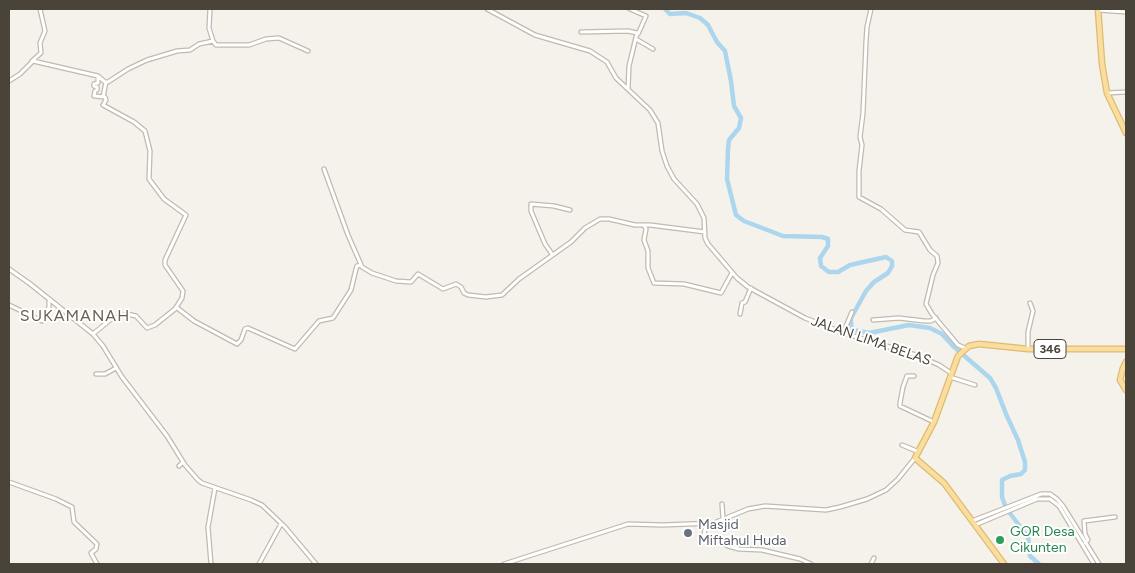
<!DOCTYPE html>
<style>
body{margin:0}
#map{position:relative;width:1135px;height:573px;overflow:hidden;background:#f5f2ec;font-family:Figtree,sans-serif}
canvas{display:block}
.frame{position:absolute;inset:0;border:10px solid #4a4339;pointer-events:none}
</style>
<div id="map">
<canvas width="1135" height="573"></canvas>
<div class="frame"></div>
</div>
<script>
const context = document.querySelector('canvas').getContext('2d');
context.lineJoin = 'round';
const shape = rows => new Path2D(rows.map(r => 'M' + r).join(''));
function stroke(path, color, width, dash) { context.strokeStyle = color; context.lineWidth = width; context.lineCap = dash ? 'butt' : 'round'; context.setLineDash(dash || []); context.stroke(path); }
function drawText(font, color, halo, rows, align = 'center') {
  context.font = font + ' Figtree,sans-serif'; context.lineWidth = 4; context.setLineDash([]); context.textBaseline = 'middle'; context.strokeStyle = halo; context.fillStyle = color; for (const [text, x, y, turn = 0] of rows) {
    context.save(); context.translate(x, y); context.rotate((+turn || 0) * Math.PI / 180); context.textAlign = isNaN(turn) ? turn : align; if (halo) context.strokeText(text, 0, 0); context.fillText(text, 0, 0); context.restore();
  }
}
const river = shape([
 [665,9,670,14,686,13,700,18,708,25,717,42,725,51,731,81,734,106,741,118,739,128,729,140,728,149,727,179,736,215,744,221,783,236,822,237,828,239,828,246,820,258,821,266,829,272,838,272,850,265,886,257,892,261,892,266,888,273,874,282,866,291,851,318,851,325,853,330,869,333,909,325,930,328,942,334,953,346,990,378,996,388,1006,414,1018,440,1025,462,1025,470,1021,474,1010,476,1002,480,1002,497,1006,508,1028,537,1030,556,1039,564]
]);
const minor = shape([
 [210,9,209,28,213,41,216,45,249,45,266,39,279,38,308,51],
 [487,9,535,35,590,51,607,62,616,78,650,110,658,123,662,151,667,166,674,179,697,204,704,218,705,238,708,244,737,278,748,287,805,318,847,334,919,356,939,365,951,373],
 [630,9,646,16,638,34],
 [871,9,867,27,866,42,863,113,860,137,862,145,859,171,859,197,881,209,905,230,919,232,930,250,937,256,938,263,933,275,926,304,932,314,958,345,965,348],
 [1098,10,1126,12],
 [581,32,628,31,637,33,629,66,628,89],
 [636,39,653,49],
 [32,61,41,53,40,43,45,31,40,9],
 [98,76,105,82,108,82,128,69,147,60,177,51,190,50,199,44,213,41],
 [9,81,20,74,33,61,98,76,98,83,94,84,94,86,97,87,97,90,95,91,94,96,105,97,106,100,103,105,134,122,145,131,150,151,149,179,164,199,186,215,165,260,165,265,183,291,182,298,175,309,155,325,147,328,136,316,127,314,110,320,93,334],
 [1107,93,1126,92],
 [103,97,106,82],
 [324,169,348,235,362,267,372,273,396,281,411,282,418,274,443,289,456,284,461,287,464,293,468,295,486,297,502,295,519,279,571,242,585,228,600,219,609,219,635,225,650,225,705,232],
 [644,225,646,229,644,240,648,251,648,268,654,283,684,284,721,293,732,273],
 [552,254,545,244,531,211,531,204,554,206,570,210],
 [9,269,29,283,93,334,103,346,122,377,167,436,185,465,198,480,202,483,251,500,262,505,285,527,316,564],
 [9,305,42,321,44,320,49,307,49,301],
 [176,307,194,321,237,344,241,340,245,329,248,328,295,349,319,321,333,318,351,290,356,269,357,266,361,265],
 [740,314,742,303,745,302,751,288],
 [873,320,899,318,924,321,931,321,936,318],
 [847,333,846,326,852,312],
 [1028,349,1028,332,1033,311,1030,303],
 [96,374,105,374,116,368],
 [914,376,907,376,903,387,900,403,900,406,934,422],
 [950,377,975,385],
 [902,445,919,452],
 [179,466,183,462],
 [9,482,56,499,72,507,74,522,97,544,96,549,91,553,97,564],
 [722,504,723,519],
 [972,521,1041,494,1050,494,1057,499,1063,506,1099,564],
 [706,523,704,535,728,546,739,549,762,550,800,559,811,564],
 [975,525,1037,499,1050,499,1059,506,1094,564],
 [1085,543,1088,540,1085,534,1084,521,1115,517],
 [211,564,208,527,215,488],
 [259,564,281,524],
 [504,564,628,524,663,525,714,523,748,509,765,506,826,510,840,507,867,499,886,490,898,479,915,458],
 [871,564,874,558]
]);
const major = shape([
 [1098,9,1102,64,1107,93,1126,133],
 [1126,362,1123,368,1120,380,1126,390],
 [1004,564,944,483,915,458,934,422,958,356,969,346,979,344,1028,349,1126,349]
]);
const markers = [
 [688,533,5,"#6b7280"],
 [1000,540,5,"#2e9e5b"]
];
const shields = [
 [1050,349,32]
];
const shieldNames = [
 ["346",1050,349]
];
const streetNames = [
 ["JALAN LIMA BELAS",871,341,19]
];
const worshipNames = [
 ["Masjid",698,525],
 ["Miftahul Huda",698,541]
];
const leisureNames = [
 ["GOR Desa",1010,532],
 ["Cikunten",1010,548]
];
const quarterNames = [
 ["SUKAMANAH",75,316]
];
stroke(river, '#acd5ee', 4.5);
stroke(minor, '#c1baae', 5.5);
stroke(major, '#e0bb6f', 7);
stroke(minor, '#fff', 3);
stroke(major, '#fadea0', 4.5);
for (const [x, y, r, color] of markers) { const dot = new Path2D(); dot.arc(x, y, r, 0, 2 * Math.PI); context.fillStyle = color; context.fill(dot); stroke(dot, '#fff', 2); }
for (const [x, y, w] of shields) { const box = new Path2D(); box.roundRect(x - w / 2, y - 9.5, w, 19, 4); context.fillStyle = '#fff'; context.fill(box); stroke(box, '#4a4339', 1); }
drawText('bold 12px', '#4a4339', null, shieldNames);
drawText('14px', '#4a4339', '#fff', streetNames);
drawText('14px', '#5b616d', '#fff', worshipNames, 'left');
drawText('14px', '#27864d', '#fff', leisureNames, 'left');
context.letterSpacing = '1px';
drawText('16px', '#6c6051', '#fff', quarterNames);
context.letterSpacing = '0px';
</script>
